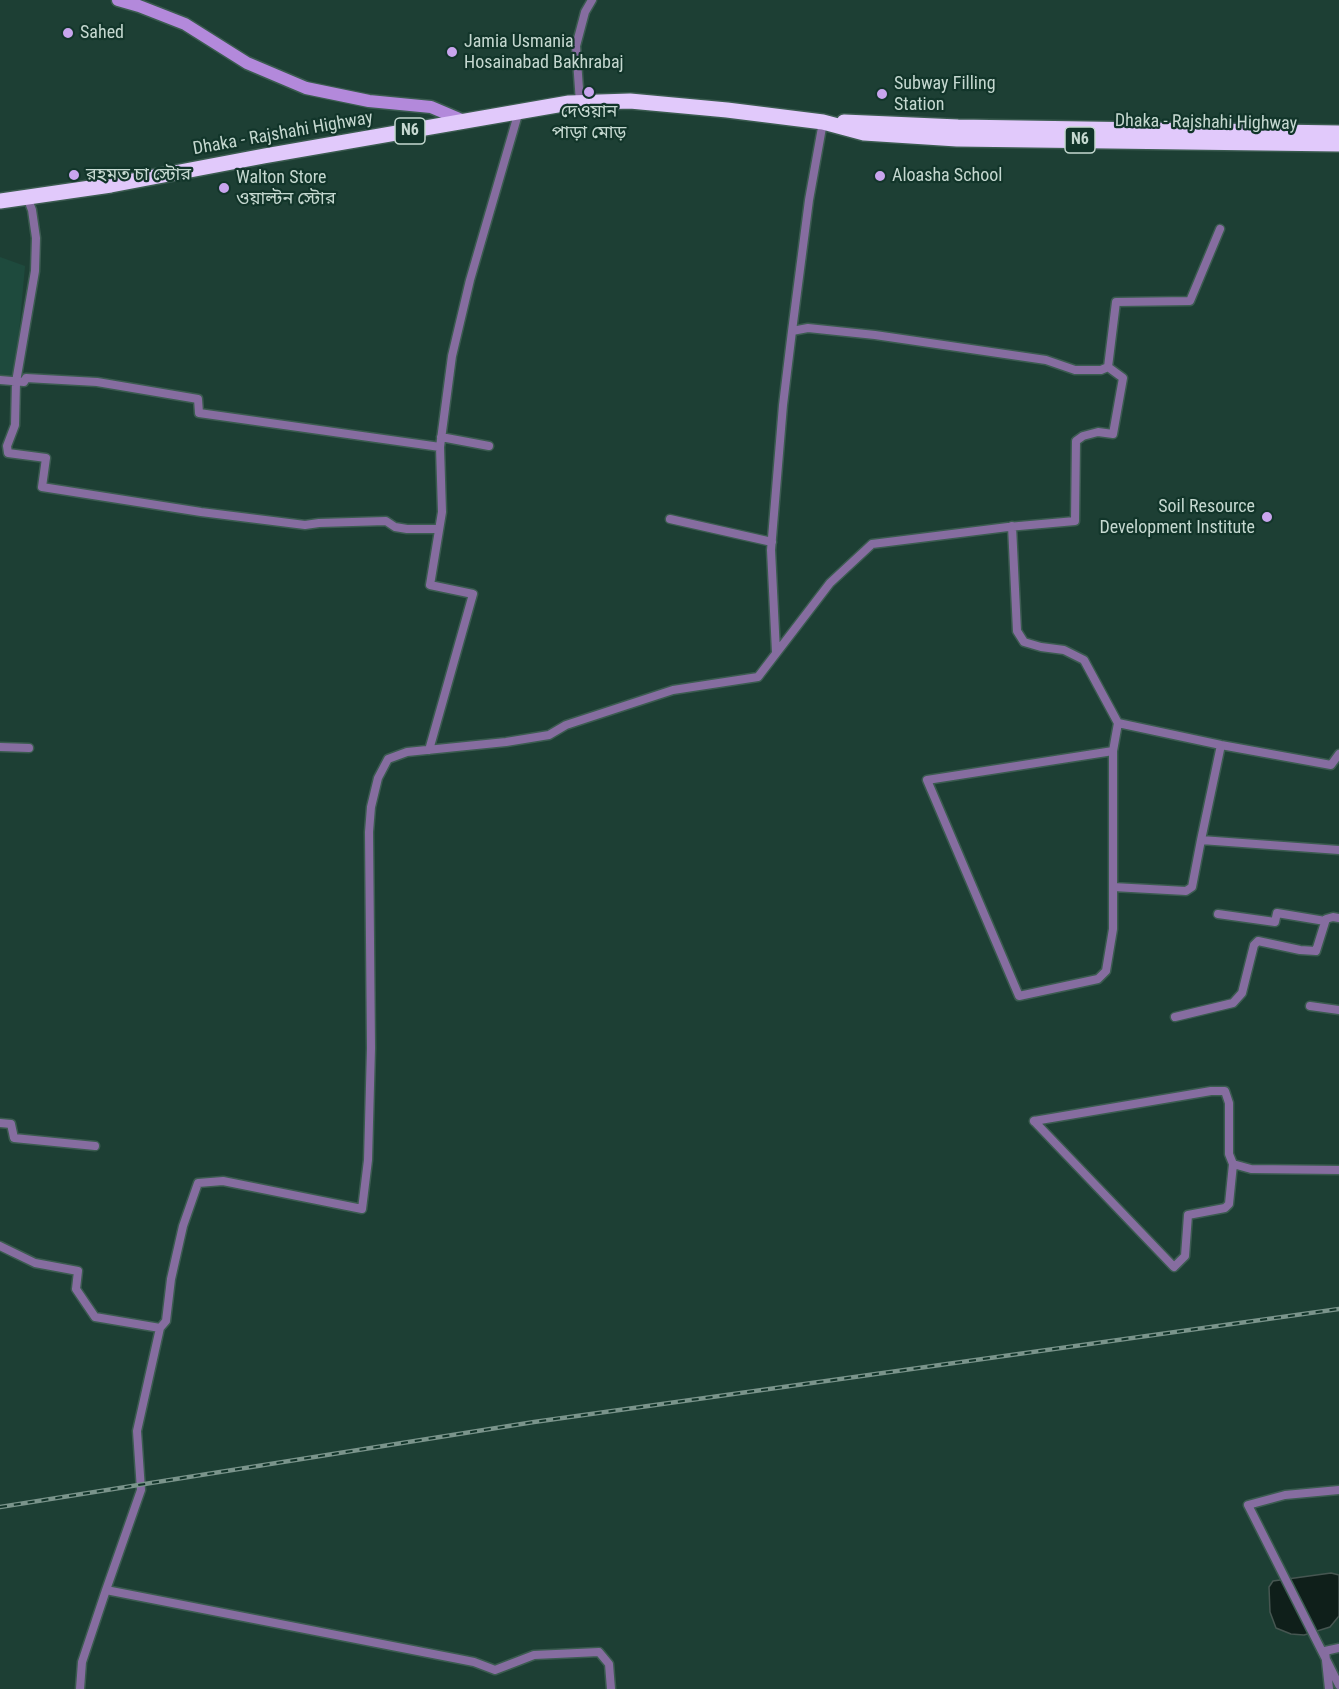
<!DOCTYPE html>
<meta charset="utf-8">
<style>
body{margin:0}
canvas{display:block;background:#1d3f34}
</style>
<canvas width="1339" height="1689"></canvas>
<script>
const context = document.querySelector('canvas').getContext('2d');
context.lineJoin = 'round';
function fillPath(path, color) { context.fillStyle = color; context.fill(path, 'evenodd'); }
const shape = rows => new Path2D(rows.map(r => 'M' + r).join(''));
function stroke(path, color, width, dash) { context.strokeStyle = color; context.lineWidth = width; context.lineCap = dash ? 'butt' : 'round'; context.setLineDash(dash || []); context.stroke(path); }
function drawText(font, color, halo, rows, align = 'center') {
  context.font = font + ' "Roboto Condensed","Noto Sans Bengali",sans-serif'; context.lineWidth = 4.5; context.setLineDash([]); context.textBaseline = 'middle'; context.strokeStyle = halo; context.fillStyle = color; for (const [text, x, y, turn = 0] of rows) {
    context.save(); context.translate(x, y); context.rotate((+turn || 0) * Math.PI / 180); context.textAlign = isNaN(turn) ? turn : align; if (halo) context.strokeText(text, 0, 0); context.fillText(text, 0, 0); context.restore();
  }
}
const built = shape([
 [0,257,25,266,15,377,0,376]
]);
const water = shape([
 [1331,1573,1339,1575,1339,1616,1330,1627,1304,1635,1291,1634,1276,1628,1270,1612,1269,1587,1273,1581,1331,1573]
]);
const street = shape([
 [580,103,576,46,585,12,592,0],
 [27,197,32,210,36,238,35,271,16,382,15,425,7,446,8,453,46,458,42,487,201,512,305,525,319,523,386,521,395,527,407,529,439,529],
 [792,331,809,200,823,122],
 [0,380,24,382,26,378,97,382,198,399,199,413,440,447,452,356,470,280,519,111],
 [441,437,489,446],
 [670,519,772,542],
 [1012,526,1017,631,1024,642,1041,647,1064,650,1084,660,1118,723,1113,751,927,780,1019,996,1098,979,1106,971,1113,929,1113,887,1186,891,1192,887,1201,840,1339,850],
 [776,652,771,550,783,405,792,331,808,328,875,335,1046,360,1075,370,1101,370,1108,367,1116,302,1190,301,1220,229],
 [1118,723,1221,745,1331,765,1339,754],
 [0,747,29,748],
 [429,750,473,594,430,585,442,512,440,447],
 [1201,840,1221,745],
 [1113,887,1113,751],
 [1218,914,1275,922,1277,913,1325,921],
 [1310,1006,1339,1010],
 [1175,1017,1233,1003,1242,993,1254,945,1258,941,1300,950,1316,951,1326,919,1333,917,1339,918],
 [1034,1121,1211,1091,1225,1091,1229,1103,1229,1154,1233,1164,1251,1169,1339,1170],
 [1034,1121,1174,1267,1185,1256,1188,1215,1225,1208,1229,1204,1233,1164],
 [0,1123,11,1124,14,1138,95,1146],
 [0,1246,35,1263,78,1271,76,1289,95,1317,160,1328],
 [1339,1490,1285,1495,1248,1505,1339,1685],
 [80,1689,82,1662,106,1590],
 [611,1689,609,1664,599,1652,534,1655,495,1670,474,1662,106,1590,141,1490,137,1431,160,1328,166,1321,171,1279,183,1226,198,1183,223,1181,362,1209,368,1160,371,1048,369,832,371,807,378,778,388,759,407,752,506,742,549,735,566,725,673,690,758,677,830,583,872,544,1008,527,1075,521,1076,441,1083,436,1098,432,1113,434,1123,378,1108,367],
 [1329,1689,1325,1651,1339,1648]
]);
const secondary = shape([
 [118,0,139,6,185,24,247,63,306,88,369,101,431,107,464,121]
]);
const highway = shape([
 [844,122,958,127,1339,133],
 [0,201,111,185,264,156,569,103,630,101,727,110,823,122,864,133,957,139,1339,144]
]);
const rail = shape([
 [0,1507,534,1422,1339,1309]
]);
const markers = [
 [68,33,6,"#c9a5ee"],
 [452,52,6,"#c9a5ee"],
 [589,92,6,"#c9a5ee"],
 [882,94,6,"#c9a5ee"],
 [74,175,6,"#c9a5ee"],
 [880,176,6,"#c9a5ee"],
 [224,188,6,"#c9a5ee"],
 [1267,517,6,"#c9a5ee"]
];
const shields = [
 [410,131,30],
 [1080,140,30]
];
const shieldNames = [
 ["N6",410,131],
 ["N6",1080,140]
];
const poiNames = [
 ["Sahed",80,33],
 ["Jamia Usmania",464,42],
 ["Hosainabad Bakhrabaj",464,63],
 ["Subway Filling",894,84],
 ["Station",894,105],
 ["দেওয়ান",589,112,"center"],
 ["পাড়া মোড়",589,133,"center"],
 ["রহমত চা স্টোর",86,175],
 ["Aloasha School",892,176],
 ["Walton Store",236,178],
 ["ওয়াল্টন স্টোর",236,199],
 ["Soil Resource",1255,507,"right"],
 ["Development Institute",1255,528,"right"]
];
const streetNames = [
 ["Dhaka - Rajshahi Highway",1206,123,1],
 ["Dhaka - Rajshahi Highway",283,134,-10]
];
fillPath(built, '#1e4a3d');
fillPath(water, '#0f1f1a');
stroke(water, '#465651', 1.5);
stroke(street, '#3b5b50', 11);
stroke(secondary, '#3b5b50', 15);
stroke(highway, '#3b5b50', 18);
stroke(street, '#866da0', 8);
stroke(secondary, '#b389db', 12);
stroke(highway, '#e1c9fb', 15);
stroke(rail, '#7a948b', 4.5);
stroke(rail, '#12352a', 2, [7]);
for (const [x, y, r, color] of markers) { const dot = new Path2D(); dot.arc(x, y, r, 0, 2 * Math.PI); context.fillStyle = color; context.fill(dot); stroke(dot, '#12352a', 2); }
for (const [x, y, w] of shields) { const box = new Path2D(); box.roundRect(x - w / 2, y - 13, w, 26, 4.5); context.fillStyle = '#12352a'; context.fill(box); stroke(box, '#c5d8d0', 1.5); }
drawText('bold 16px', '#c5d8d0', null, shieldNames);
drawText('18px', '#c5d8d0', '#12352a', poiNames, 'left');
drawText('18px', '#c5d8d0', '#12352a', streetNames);
</script>
